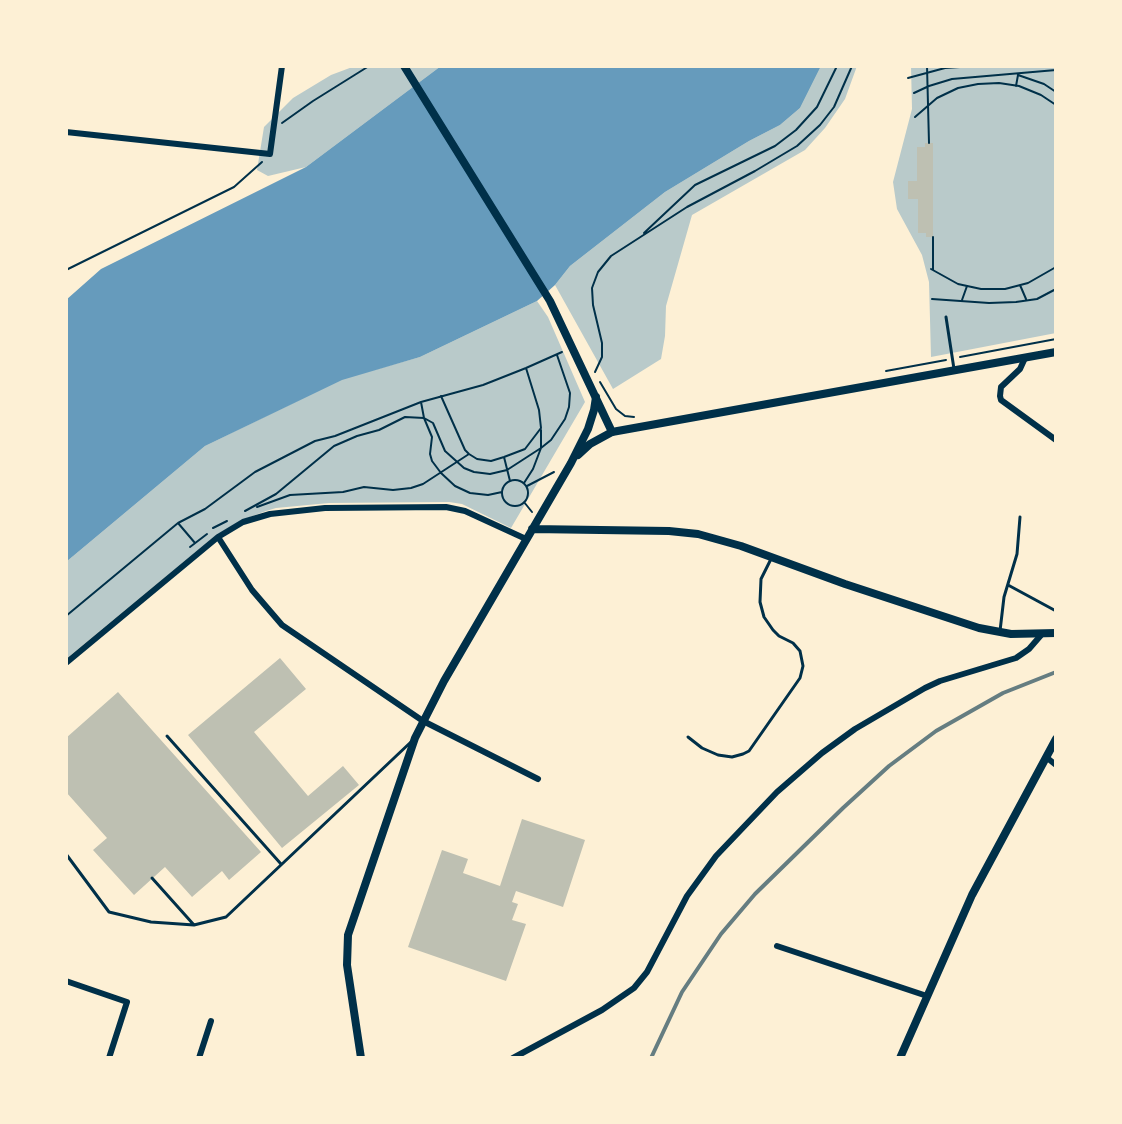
<!DOCTYPE html>
<style>
body{margin:0}
#map{position:relative;width:1122px;height:1124px;overflow:hidden;background:#fdf0d5;font-family:"Varela Round",sans-serif}
canvas{display:block}
.frame{position:absolute;inset:0;border:68px solid #fdf0d5;pointer-events:none}
</style>
<div id="map">
<canvas width="1122" height="1124"></canvas>
<div class="frame"></div>
</div>
<script>
const context = document.querySelector('canvas').getContext('2d');
context.lineJoin = 'round';
function fillPath(path, color) { context.fillStyle = color; context.fill(path, 'evenodd'); }
const shape = rows => new Path2D(rows.map(r => 'M' + r).join(''));
function stroke(path, color, width, dash) { context.strokeStyle = color; context.lineWidth = width; context.lineCap = dash ? 'butt' : 'round'; context.setLineDash(dash || []); context.stroke(path); }
const green = shape([
 [355,66,441,66,306,167,268,176,257,170,264,127,293,98,331,75],
 [821,66,857,66,845,99,825,128,805,150,692,215,666,306,665,336,661,359,613,389,555,285,570,266,665,192,749,141,780,125,800,108],
 [911,66,1056,66,1056,333,931,357,929,282,922,255,897,209,893,182,912,109],
 [537,301,548,317,585,402,511,528,462,504,449,502,329,503,276,508,266,511,242,520,216,535,66,659,66,562,205,446,342,379,420,357]
]);
const water = shape([
 [441,66,821,66,800,108,780,125,749,141,665,192,570,266,555,285,537,301,420,357,342,380,205,446,66,562,66,300,101,269,306,167]
]);
const building = shape([
 [925,143,933,143,933,237,926,237,926,233,918,233,918,199,908,199,908,181,917,181,917,147,925,147],
 [280,658,306,689,254,732,308,796,343,766,359,785,282,848,188,735],
 [118,692,261,852,229,880,222,871,192,897,165,867,134,895,93,850,107,838,66,792,66,738],
 [522,819,585,840,563,907,516,891,512,902,518,904,512,920,526,924,506,981,408,947,442,850,468,859,463,873,500,886]
]);
const path = shape([
 [927,66,929,143],
 [908,78,945,68,975,66],
 [1016,86,1018,75,1044,84,1056,92],
 [914,93,929,86,952,79,1056,70],
 [915,117,937,98,958,88,978,84,999,83,1019,86,1041,95,1056,105],
 [282,123,313,101,369,66],
 [644,233,695,185,775,146,796,130,817,107,837,66],
 [933,237,933,270],
 [931,269,958,284,981,289,1005,289,1028,283,1056,267],
 [66,270,234,187,262,162],
 [1020,285,1026,299],
 [932,299,989,303,1016,302,1037,299,1056,289],
 [962,300,967,286],
 [960,357,1056,339],
 [886,371,946,360],
 [595,372,602,357,602,343,593,305,592,288,598,272,611,256,687,207,755,171,797,146,820,125,834,107,852,66],
 [600,382,616,409,625,416,634,417],
 [441,396,465,450,469,454,477,459,491,461,504,457,525,449,541,428,539,410,526,368],
 [421,402,483,385,526,368,562,352],
 [504,457,510,481],
 '502 493a13 13 0 1 1 26 0a13 13 0 1 1-26 0Z',
 [524,483,533,469,541,448,541,430],
 [527,486,554,472],
 [524,502,532,512],
 [257,507,290,495,343,492,364,487,393,490,411,488,423,484,469,454],
 [245,511,276,494,334,446,357,436,379,430,405,417,424,418,433,423,445,451,464,468,474,472,490,474,507,470,541,448,551,440,565,419,569,407,570,393,557,355],
 [178,523,195,543],
 [213,528,227,521],
 [190,547,207,534],
 [66,616,178,523,205,509,255,472,315,441,335,436,421,402,424,418,432,437,430,454,432,461,441,473,455,486,470,493,488,495,502,492]
]);
const service = shape([
 [946,317,954,369],
 [1008,585,1056,611],
 [1000,631,1004,597,1017,554,1020,517],
 [167,736,281,864],
 [688,737,702,748,718,755,732,757,743,754,749,751,800,678,803,666,800,651,793,643,779,636,773,630,764,617,760,602,761,579,771,559],
 [66,854,109,912,151,922,194,925,226,917,412,741],
 [152,878,194,925]
]);
const minor = shape([
 [66,132,270,154,282,66],
 [1025,358,1020,369,1001,387,1000,396,1001,400,1056,440],
 [218,537,252,590,282,625,423,721,538,779],
 [66,663,218,537,243,522,270,514,325,508,446,507,465,511,526,539],
 [1046,757,1056,765],
 [777,946,927,996],
 [66,981,127,1002,109,1058],
 [199,1058,211,1021],
 [513,1058,602,1010,634,988,647,972,687,896,716,856,777,792,822,753,855,729,925,688,940,681,1016,658,1029,649,1042,634]
]);
const tertiary = shape([
 [578,455,590,444,612,432],
 [532,529,669,531,698,534,741,546,845,584,979,628,1011,634,1056,633],
 [361,1058,347,965,348,935,415,738,444,681,571,463,588,429,594,410,596,397],
 [900,1058,972,895,1056,739]
]);
const secondary = shape([
 [404,66,550,301,612,432,1056,352]
]);
const rail = shape([
 [651,1058,682,992,721,934,755,894,843,808,889,766,936,731,1003,693,1056,672]
]);
fillPath(green, '#b9caca');
fillPath(water, '#669bbc');
fillPath(building, '#bec0b2');
stroke(path, '#003049', 2);
stroke(service, '#003049', 3);
stroke(minor, '#003049', 6);
stroke(tertiary, '#003049', 8);
stroke(secondary, '#003049', 8);
stroke(rail, '#657d81', 4);
</script>
